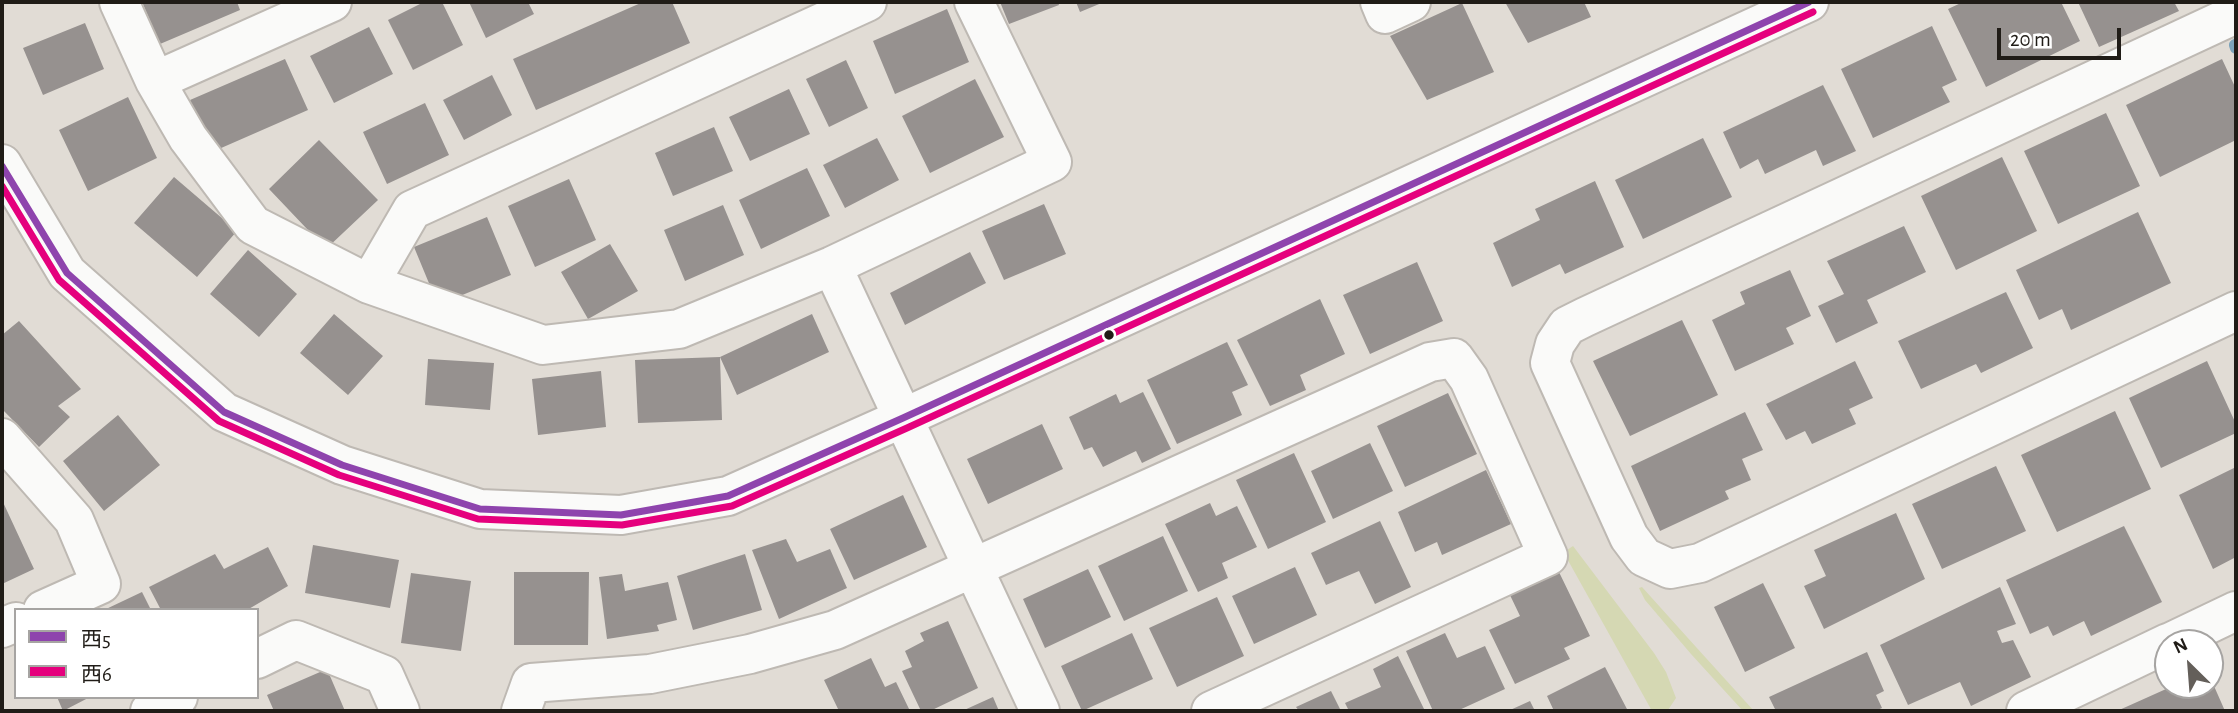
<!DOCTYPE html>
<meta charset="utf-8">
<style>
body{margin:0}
#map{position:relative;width:2238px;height:713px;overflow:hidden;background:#e1dcd5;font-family:"Alegreya Sans","Noto Sans JP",sans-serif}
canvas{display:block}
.frame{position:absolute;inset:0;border:4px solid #201c17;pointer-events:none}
.legend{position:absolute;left:14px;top:608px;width:245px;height:91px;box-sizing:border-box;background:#fff;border:2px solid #a6a4a2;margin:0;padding:9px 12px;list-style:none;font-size:21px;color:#201c17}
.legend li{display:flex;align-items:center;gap:14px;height:35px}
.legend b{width:35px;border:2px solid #a6a4a2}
.north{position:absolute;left:2154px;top:629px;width:70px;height:70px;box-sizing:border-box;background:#fff;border:2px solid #a6a4a2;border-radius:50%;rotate:335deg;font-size:19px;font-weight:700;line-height:28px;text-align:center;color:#201c17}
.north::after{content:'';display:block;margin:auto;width:24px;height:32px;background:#645f5a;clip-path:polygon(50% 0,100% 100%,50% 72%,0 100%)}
.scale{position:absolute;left:1997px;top:28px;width:124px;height:32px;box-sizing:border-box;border:4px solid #201c17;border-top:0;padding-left:9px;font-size:21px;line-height:24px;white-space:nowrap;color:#201c17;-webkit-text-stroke:5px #fff;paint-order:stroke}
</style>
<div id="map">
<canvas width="2238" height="713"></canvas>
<div class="frame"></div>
<ul class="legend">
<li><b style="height:9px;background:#8e44ad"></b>西5</li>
<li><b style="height:9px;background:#e5007d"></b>西6</li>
</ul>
<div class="north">N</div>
<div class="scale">20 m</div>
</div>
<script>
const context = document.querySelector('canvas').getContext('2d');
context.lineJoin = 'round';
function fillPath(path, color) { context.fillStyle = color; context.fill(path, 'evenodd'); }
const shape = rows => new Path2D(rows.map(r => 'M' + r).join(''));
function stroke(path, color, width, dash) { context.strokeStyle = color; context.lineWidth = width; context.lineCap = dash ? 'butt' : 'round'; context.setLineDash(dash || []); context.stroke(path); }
const green = shape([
 [1573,546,1654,653,1666,672,1676,698,1668,710,1652,711,1565,555,1567,550],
 [1642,587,1696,647,1754,711,1743,711,1691,654,1645,600,1639,588]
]);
const stream = shape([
 [2235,45,2236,48]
]);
const building = shape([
 [142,2,237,2,240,10,160,44],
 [424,2,442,2,463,45,413,70,388,20],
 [469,2,528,2,534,14,486,38],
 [643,2,672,2,690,43,536,110,513,59],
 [1000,2,1058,2,1059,5,1009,24],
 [1076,2,1104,2,1080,12],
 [1505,2,1584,2,1591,17,1528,43],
 [1963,2,2061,2,2080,41,1986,87,1948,9],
 [2078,2,2174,2,2179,11,2099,47],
 [1462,3,1494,72,1427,100,1390,36],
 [947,9,969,62,895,94,873,41],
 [85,23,104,69,43,95,23,48],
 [1932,26,1957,80,1942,87,1950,102,1873,138,1841,69],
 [369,27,393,74,334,103,310,56],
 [285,59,308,110,212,152,190,100],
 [2222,59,2236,89,2236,140,2160,177,2126,105],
 [846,60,868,108,829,127,806,79],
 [492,75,512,115,464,140,443,100],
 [975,79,1004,137,930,173,902,116],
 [1823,85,1856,151,1823,166,1816,150,1765,174,1758,159,1740,169,1723,132],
 [789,89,810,134,750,161,729,117],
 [128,97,157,158,88,191,59,130],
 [425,103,449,155,387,184,363,132],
 [2106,113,2140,186,2058,224,2024,151],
 [714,127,733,171,673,196,655,153],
 [877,138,899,180,845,208,823,165],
 [1703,138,1732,197,1643,239,1615,180],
 [319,140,378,200,326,249,269,189],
 [2002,157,2037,231,1956,270,1921,196],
 [807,168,830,216,761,249,739,200],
 [174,177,237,231,197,277,134,223],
 [569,179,596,240,535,267,508,206],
 [1595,181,1624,247,1565,274,1560,264,1512,287,1493,243,1540,220,1535,209],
 [1044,204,1066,254,1004,280,982,231],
 [723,205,744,255,685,281,664,230],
 [2138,212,2171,283,2071,330,2062,309,2039,320,2016,270],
 [487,217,511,275,438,305,414,247],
 [1904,226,1926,272,1867,300,1878,323,1836,343,1818,306,1844,294,1827,261],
 [610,244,638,291,588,319,561,272],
 [248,250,297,294,259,337,210,294],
 [970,252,986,283,905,325,890,293],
 [1417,262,1443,321,1370,354,1343,295],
 [1790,270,1811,316,1786,328,1794,344,1735,371,1712,320,1745,304,1740,292],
 [2006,292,2033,348,1981,373,1976,364,1921,389,1898,341],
 [1320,299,1345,354,1300,375,1306,390,1270,406,1237,340],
 [334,314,383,356,348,395,300,353],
 [812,314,829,352,737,395,720,357],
 [1682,320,1718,395,1630,436,1593,361],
 [19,321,81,389,58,406,70,417,39,447,2,409,2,335],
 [1227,342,1248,385,1232,392,1242,415,1177,444,1147,380],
 [720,357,722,420,638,423,635,360],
 [428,359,494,363,490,410,425,405],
 [1855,361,1873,398,1849,409,1856,424,1812,444,1805,431,1786,440,1766,404],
 [2207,361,2236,424,2236,433,2161,468,2129,398],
 [601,371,606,427,538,435,532,379],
 [1143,392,1171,449,1142,463,1136,451,1103,467,1092,447,1084,450,1069,417,1116,394,1120,403],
 [1448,393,1477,454,1405,487,1377,426],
 [2115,411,2151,489,2057,532,2021,455],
 [1745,412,1763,450,1742,459,1751,480,1725,491,1729,499,1660,531,1631,466],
 [118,415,160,465,104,511,63,461],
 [1042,424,1063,469,988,504,967,459],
 [1370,443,1393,491,1333,519,1311,471],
 [1294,453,1326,522,1268,549,1236,480],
 [1996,466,2026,531,1942,569,1912,504],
 [2236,467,2236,557,2213,569,2179,495],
 [1486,470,1511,524,1442,555,1437,542,1415,552,1398,512],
 [903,495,927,547,854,580,830,529],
 [2,500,34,569,2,584],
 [1210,503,1216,516,1237,506,1257,547,1222,563,1228,578,1198,592,1165,524],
 [1896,513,1925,579,1824,629,1804,586,1826,576,1814,550],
 [1380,521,1411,587,1375,604,1359,571,1326,585,1311,553],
 [2124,526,2162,602,2091,636,2084,621,2053,636,2048,626,2030,634,2006,580],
 [1163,536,1188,591,1124,621,1098,566],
 [786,539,797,562,830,549,847,588,779,619,752,550],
 [313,545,399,560,390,608,305,593],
 [268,547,288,586,247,610,161,610,149,587,215,554,224,569],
 [745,554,762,610,693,630,677,576],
 [1295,567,1317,615,1254,644,1232,596],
 [1088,569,1111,617,1045,648,1023,599],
 [1558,570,1590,636,1564,648,1570,659,1515,684,1489,630,1520,616,1509,593],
 [514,572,589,572,588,645,514,645],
 [411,573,471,581,461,651,401,643],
 [622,574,625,591,668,582,677,620,657,625,659,631,607,639,599,577],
 [1763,583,1795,648,1745,672,1714,607],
 [2000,587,2016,624,1997,631,2002,643,2013,640,2031,677,1971,706,1960,682,1908,705,1880,645],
 [142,592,151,610,104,610],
 [1217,597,1244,656,1177,687,1149,628],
 [948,621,978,688,930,711,921,711,902,671,912,667,905,651,924,641,920,633],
 [1132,633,1153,679,1082,711,1061,666],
 [1445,633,1457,658,1485,646,1505,689,1457,711,1433,711,1406,651],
 [1867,652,1884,691,1876,695,1882,708,1875,711,1776,711,1769,697],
 [1398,656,1425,711,1349,711,1345,703,1381,687,1373,669],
 [871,658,885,687,896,682,910,711,839,711,824,680],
 [1605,667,1628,711,1554,711,1547,696],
 [327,669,345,711,274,711,267,695],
 [2210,677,2225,711,2117,711,2175,685,2210,685],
 [1331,691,1341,711,1299,711,1296,707],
 [57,697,90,697,63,711],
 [993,697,999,711,962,711],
 [1530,701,1535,711,1508,711]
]);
const minor = shape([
 [119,2,155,81,188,138,253,225,369,284,543,345,679,329,832,266,1052,162,974,2],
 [1380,2,1385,14,1411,2],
 [2236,14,1585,317,1567,326,1555,344,1550,363,1629,537,1644,557,1670,569,1700,563,2236,311],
 [155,81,332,2],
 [832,266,1040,711],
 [369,284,412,210,867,2],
 [2,438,74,520,101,584,43,610],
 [2,628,16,622],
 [2169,643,2236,611],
 [257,659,296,640,384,675,400,711],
 [150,711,178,697],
 [521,711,531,683,650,674,750,654,835,630,1430,362,1454,358,1469,379,1548,556,1211,711],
 [2026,711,2168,643]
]);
const tertiary = shape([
 [2,164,67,273,224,412,342,465,480,509,621,515,728,496,903,418,1809,2]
]);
const bus1 = shape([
 [2,166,67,273,224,412,342,465,480,509,621,515,728,496,903,418,1809,2]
]);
const bus2 = shape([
 [2,186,59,280,219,421,339,475,478,519,622,525,732,506,907,428,1813,12]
]);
const markers = [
 [1109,335,6,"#201c17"]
];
fillPath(green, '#d5d8b3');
stroke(stream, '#7ca3ba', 12);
fillPath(building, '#96918f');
stroke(minor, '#beb9b3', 42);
stroke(tertiary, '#beb9b3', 42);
stroke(minor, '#fafaf9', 38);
stroke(tertiary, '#fafaf9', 38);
stroke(bus1, '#8e44ad', 7);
stroke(bus2, '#e5007d', 7);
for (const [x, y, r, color] of markers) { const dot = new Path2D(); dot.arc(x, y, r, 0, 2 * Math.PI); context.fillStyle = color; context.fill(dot); stroke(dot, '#fff', 2.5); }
</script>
